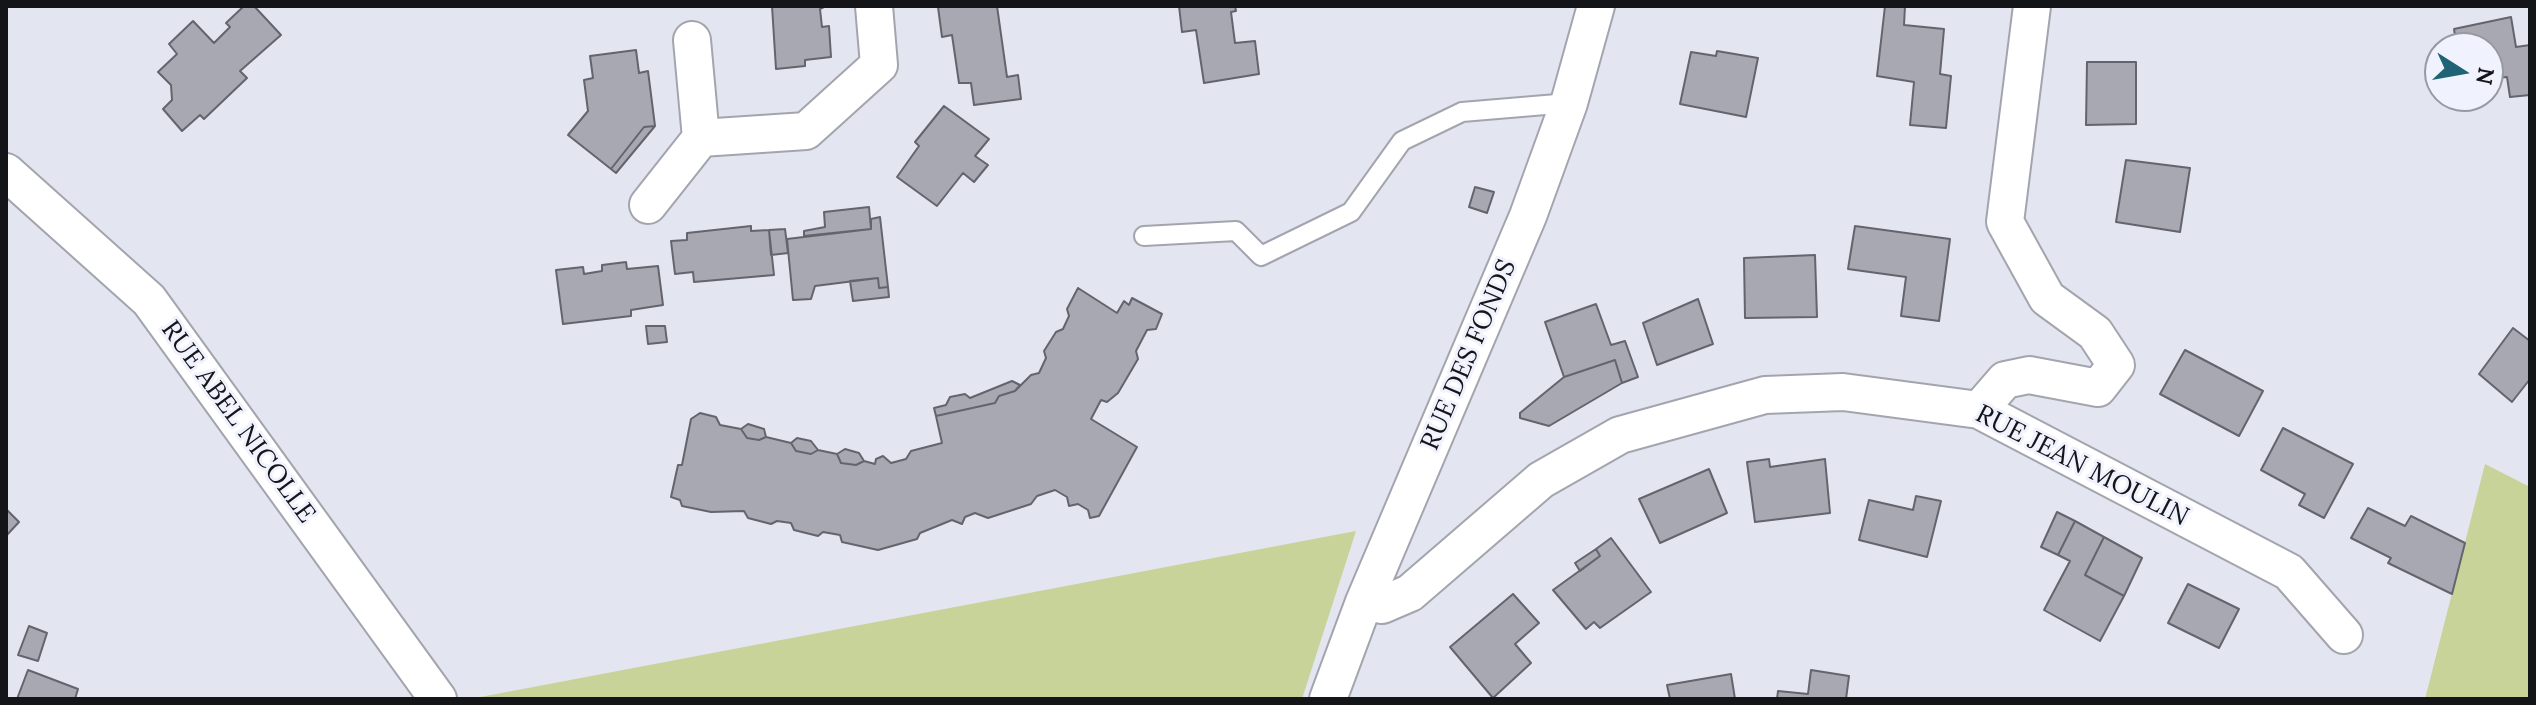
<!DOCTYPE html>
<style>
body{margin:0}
#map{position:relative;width:2536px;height:705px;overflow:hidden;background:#e3e5f0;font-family:Lora,serif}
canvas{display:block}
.frame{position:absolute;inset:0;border:8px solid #141518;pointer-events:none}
.north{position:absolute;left:2424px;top:32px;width:80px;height:80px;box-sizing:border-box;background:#f0f2fd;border:2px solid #989aa1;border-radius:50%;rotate:101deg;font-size:22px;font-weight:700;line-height:32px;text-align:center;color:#141518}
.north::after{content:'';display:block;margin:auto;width:28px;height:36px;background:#1e6474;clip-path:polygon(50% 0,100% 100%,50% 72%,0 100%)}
</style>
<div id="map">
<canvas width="2536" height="705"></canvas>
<div class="frame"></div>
<div class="north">N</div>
</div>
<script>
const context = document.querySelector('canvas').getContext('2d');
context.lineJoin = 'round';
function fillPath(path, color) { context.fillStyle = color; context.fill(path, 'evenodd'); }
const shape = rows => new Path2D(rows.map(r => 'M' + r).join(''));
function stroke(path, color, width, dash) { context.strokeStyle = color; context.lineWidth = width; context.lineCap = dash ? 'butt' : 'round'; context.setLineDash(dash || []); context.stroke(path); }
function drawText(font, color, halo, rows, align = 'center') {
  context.font = font + ' Lora,serif'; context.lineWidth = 6; context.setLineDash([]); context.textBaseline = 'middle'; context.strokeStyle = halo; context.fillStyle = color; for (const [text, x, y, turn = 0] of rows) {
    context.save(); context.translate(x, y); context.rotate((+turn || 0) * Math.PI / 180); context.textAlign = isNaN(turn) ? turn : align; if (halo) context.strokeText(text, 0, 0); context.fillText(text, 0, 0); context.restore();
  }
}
const green = shape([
 [2485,464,2530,487,2530,699,2425,699],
 [1356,531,1302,699,470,699]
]);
const building = shape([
 [244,6,254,6,281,35,240,71,247,78,204,119,200,115,182,131,163,109,172,100,171,85,158,72,177,54,169,44,193,21,214,43,230,27,226,23,244,6],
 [772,6,826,6,820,9,822,27,829,26,831,57,805,60,805,66,776,69,772,6],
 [997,6,1007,77,1018,75,1021,99,974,105,971,83,959,83,952,35,942,37,938,7,997,6],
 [1179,6,1235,6,1236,11,1231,12,1235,43,1255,41,1259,74,1204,83,1196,30,1182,32,1179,6],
 [1885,6,1905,6,1904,25,1944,29,1940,74,1951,76,1946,128,1910,125,1914,82,1877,76,1885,6],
 [2511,17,2516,47,2530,45,2530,95,2510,97,2507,77,2488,79,2488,48,2457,48,2454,29,2511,17],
 [636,50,639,73,648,71,655,126,644,127,611,169,568,135,588,111,584,80,593,78,590,56,636,50],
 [1717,51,1758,58,1746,117,1680,104,1691,52,1716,56,1717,51],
 [2087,62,2136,62,2136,124,2086,125,2087,62],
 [944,106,989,139,975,156,988,165,974,182,963,173,937,206,897,177,919,146,915,142,944,106],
 [655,126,616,173,611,169,644,127,655,126],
 [2126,160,2190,168,2180,232,2116,222,2126,160],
 [1475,187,1494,192,1487,213,1469,207,1475,187],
 [869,207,871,229,804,236,804,231,825,227,824,212,869,207],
 [880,217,888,287,879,288,878,278,815,286,811,299,793,300,787,239,871,229,871,219,880,217],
 [751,226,751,231,769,230,774,275,694,282,693,272,675,274,671,241,687,240,687,233,751,226],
 [1855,226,1950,239,1939,321,1901,316,1906,277,1848,269,1855,226],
 [785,229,788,253,771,255,769,230,785,229],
 [1815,255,1817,317,1745,318,1744,258,1815,255],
 [626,262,627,269,658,266,663,305,631,310,631,316,563,324,556,270,583,267,584,274,602,271,602,265,626,262],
 [878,278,879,288,888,287,889,297,853,301,850,281,878,278],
 [1078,288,1117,313,1124,301,1129,305,1132,298,1162,314,1156,329,1147,330,1136,351,1138,359,1118,393,1107,402,1101,400,1091,419,1137,447,1099,516,1090,518,1088,510,1078,504,1069,506,1067,497,1055,490,1037,496,1031,504,988,518,975,513,965,517,962,524,952,520,920,533,917,539,878,550,842,542,840,535,823,532,818,536,794,530,791,523,777,521,771,524,748,518,744,511,711,512,682,506,680,500,671,497,678,465,682,465,691,419,700,413,716,417,720,425,741,429,747,438,759,440,766,437,791,443,796,451,811,454,818,450,837,454,841,463,856,465,864,461,875,464,876,459,883,456,891,463,906,459,911,451,942,443,936,416,995,403,999,396,1015,391,1031,375,1039,373,1046,358,1044,351,1056,332,1063,329,1069,316,1067,309,1078,288],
 [1698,299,1713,344,1657,365,1643,323,1698,299],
 [1596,304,1611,345,1625,341,1638,377,1622,383,1615,360,1564,377,1545,322,1596,304],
 [646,326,665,326,667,342,648,344,646,326],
 [2513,328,2530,341,2530,379,2512,402,2479,374,2513,328],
 [2185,350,2263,391,2239,436,2160,394,2185,350],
 [1615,360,1622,383,1549,426,1520,418,1520,413,1564,377,1615,360],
 [1012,381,1020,385,1015,391,999,396,995,403,936,416,934,408,946,405,950,397,965,394,970,398,1012,381],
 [748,424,764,429,766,437,759,440,747,438,741,429,748,424],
 [2283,428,2353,464,2324,518,2299,505,2305,494,2261,470,2283,428],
 [797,438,811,441,818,450,811,454,796,451,791,443,797,438],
 [845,449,859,453,864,461,856,465,841,463,837,454,845,449],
 [1769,459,1770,467,1825,459,1830,513,1755,522,1747,462,1769,459],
 [1709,469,1727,513,1660,543,1639,499,1709,469],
 [1916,496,1941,501,1927,557,1859,540,1869,500,1913,510,1916,496],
 [2368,508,2405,526,2411,516,2465,543,2452,594,2388,563,2391,558,2351,538,2368,508],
 [6,509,19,522,6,536,6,509],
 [2057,512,2075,521,2058,555,2041,547,2057,512],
 [2075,521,2104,537,2085,575,2124,596,2100,641,2044,610,2070,561,2058,555,2075,521],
 [2104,537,2142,558,2124,596,2085,575,2104,537],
 [1611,538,1651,592,1600,628,1594,622,1586,629,1553,590,1600,556,1596,549,1611,538],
 [1596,549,1600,556,1580,571,1575,563,1596,549],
 [2188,584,2239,609,2219,648,2168,623,2188,584],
 [1513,594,1539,623,1515,644,1531,663,1493,698,1450,647,1513,594],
 [29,626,47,633,38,661,18,655,29,626],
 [28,670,78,689,75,699,17,699,28,670],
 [1811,670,1849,676,1846,699,1777,699,1778,691,1808,694,1811,670],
 [1731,674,1735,699,1670,699,1667,685,1731,674]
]);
const lane = shape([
 [1144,236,1236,231,1261,256,1351,212,1402,141,1462,112,1569,103]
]);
const street = shape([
 [692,40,701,138],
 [6,172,149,300,438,699],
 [648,205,701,138,806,131,879,65,874,6],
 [1979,410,2005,380,2029,375,2098,388,2116,365,2095,333,2047,298,2005,222,2032,6],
 [1364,602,1382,605,1410,593,1541,480,1620,435,1765,395,1843,392,1979,410,2289,572,2344,635],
 [1328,699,1364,602,1528,216,1569,103,1596,6]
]);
const streetNames = [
 ["RUE DES FONDS",1469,355,-67],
 ["RUE ABEL NICOLLE",238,422,54],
 ["RUE JEAN MOULIN",2082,466,27]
];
fillPath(green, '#c7d399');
fillPath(building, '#a8a8b2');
stroke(building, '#64646d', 2);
stroke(lane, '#a3a5ae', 22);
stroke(street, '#a3a5ae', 40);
stroke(lane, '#fff', 18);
stroke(street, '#fff', 36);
drawText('26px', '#141518', '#f0f2fd', streetNames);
</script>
